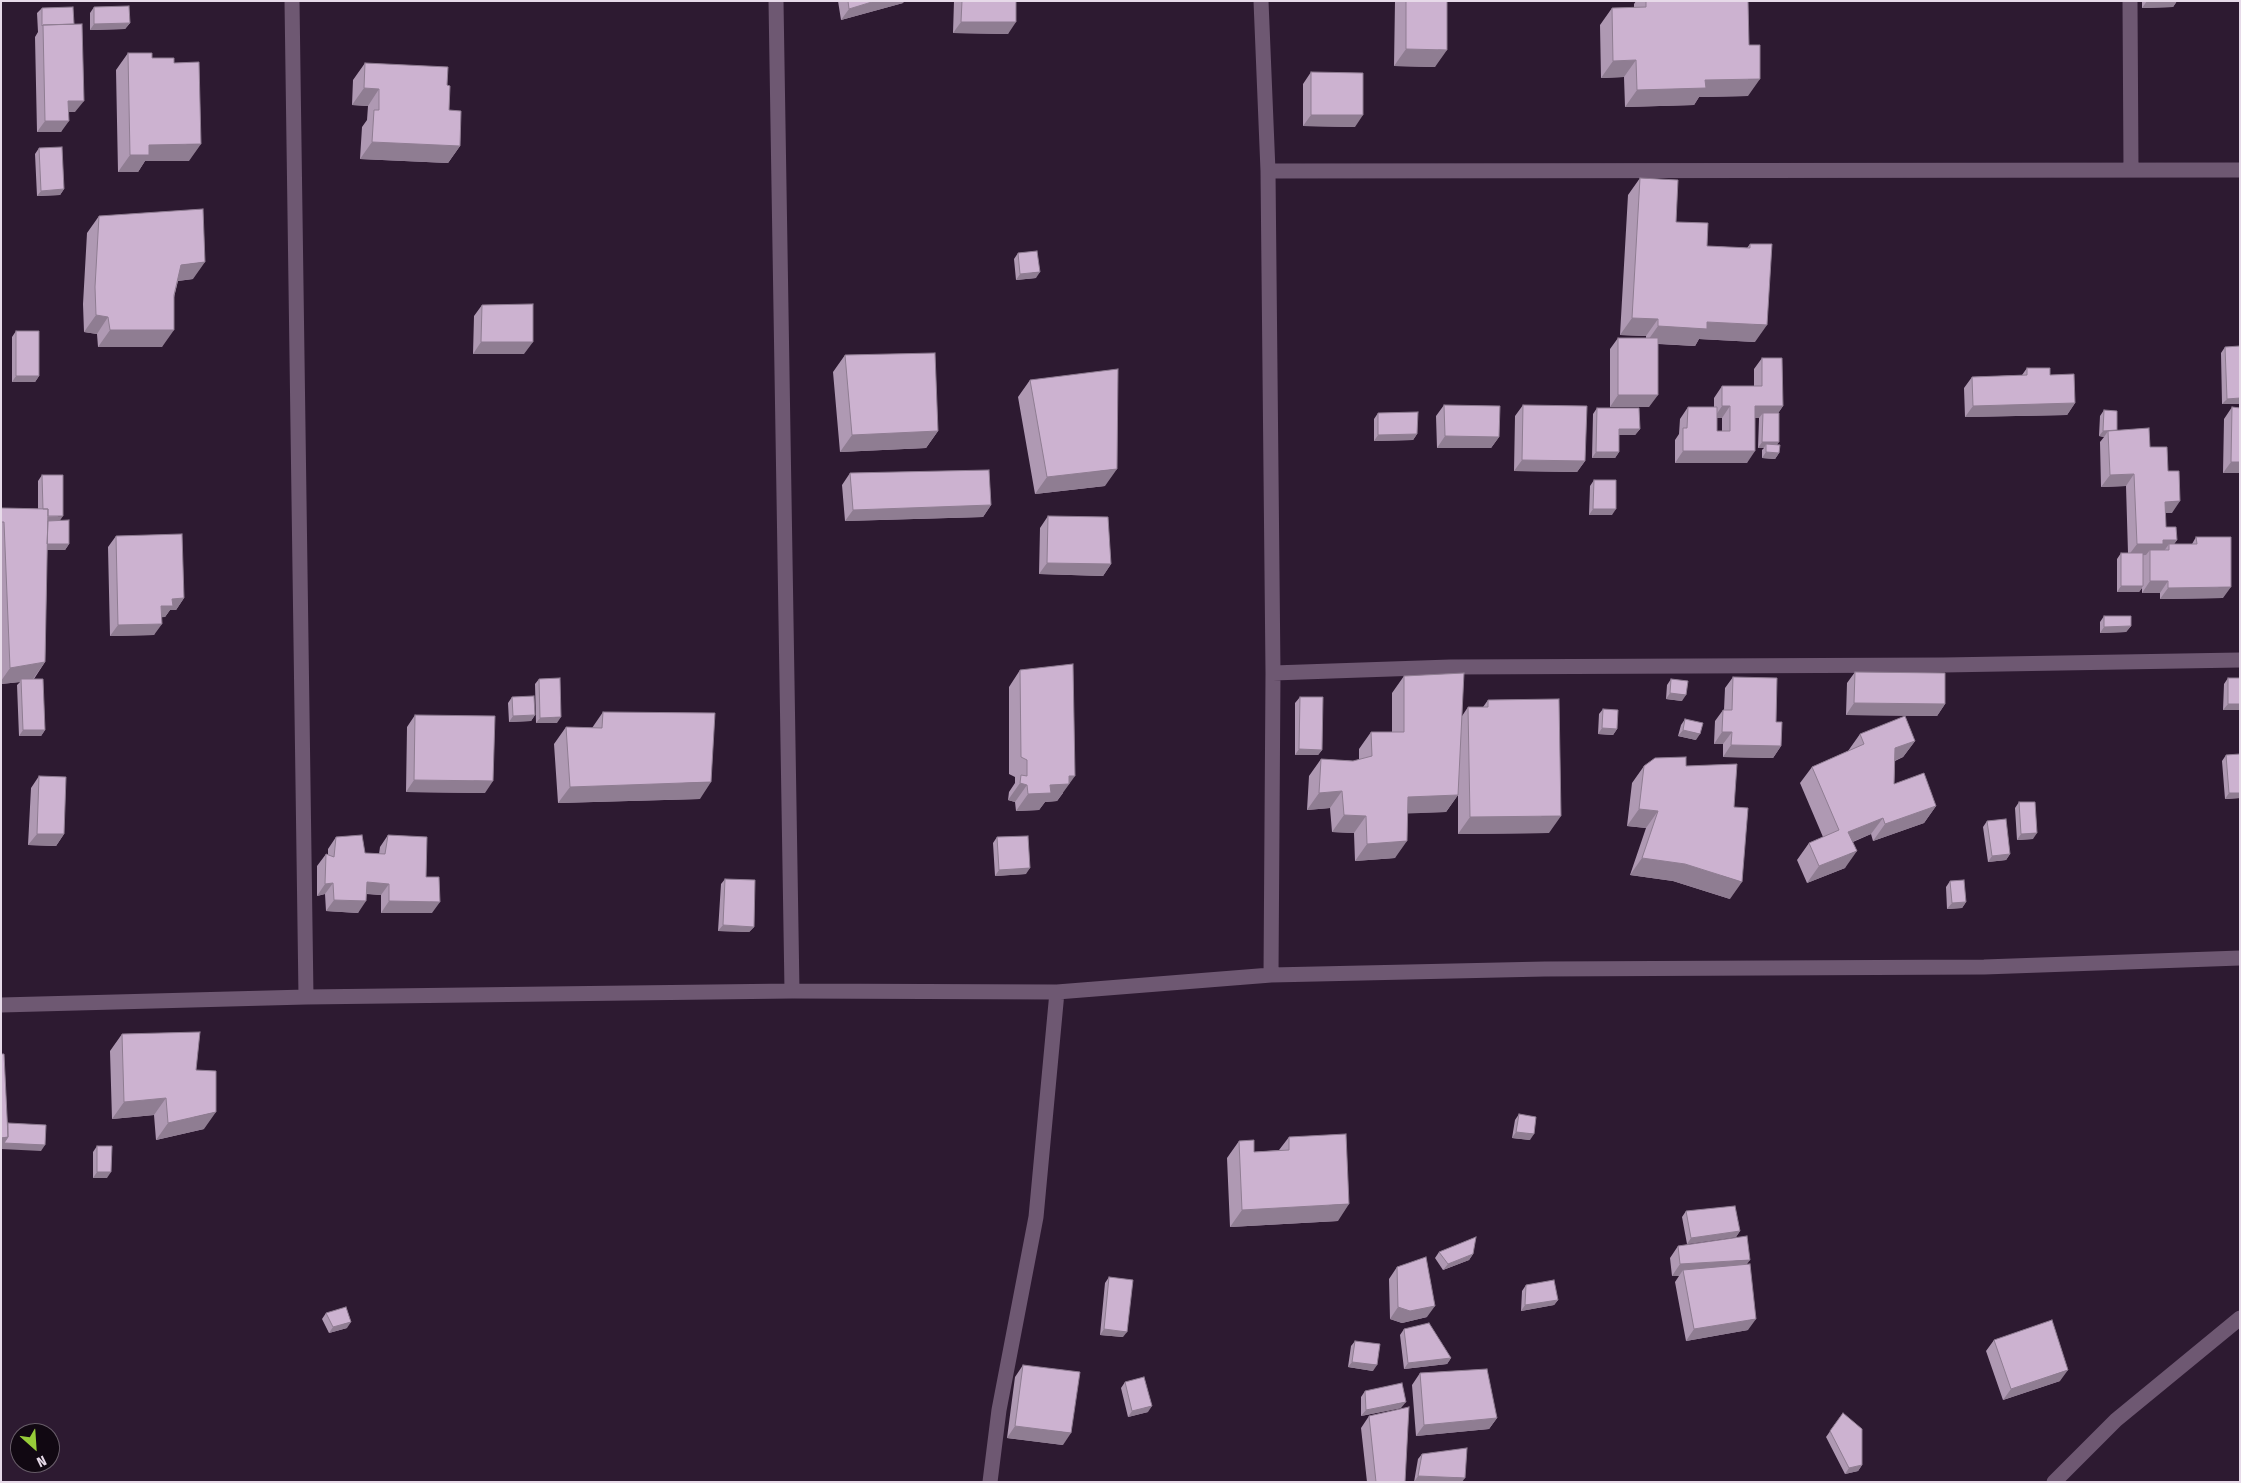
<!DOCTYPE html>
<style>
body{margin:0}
#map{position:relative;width:2241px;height:1483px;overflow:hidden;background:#2d1a31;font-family:"Fira Sans Condensed",sans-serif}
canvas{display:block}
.frame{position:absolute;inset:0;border:2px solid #e7dae9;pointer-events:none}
.north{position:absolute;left:10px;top:1423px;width:50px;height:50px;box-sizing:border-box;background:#110812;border:1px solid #675c68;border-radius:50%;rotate:154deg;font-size:14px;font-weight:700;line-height:20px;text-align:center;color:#e7dae9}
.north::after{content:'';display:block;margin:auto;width:18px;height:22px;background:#97cc39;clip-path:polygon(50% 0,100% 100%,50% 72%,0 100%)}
</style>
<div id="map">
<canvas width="2241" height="1483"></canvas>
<div class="frame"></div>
<div class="north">N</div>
</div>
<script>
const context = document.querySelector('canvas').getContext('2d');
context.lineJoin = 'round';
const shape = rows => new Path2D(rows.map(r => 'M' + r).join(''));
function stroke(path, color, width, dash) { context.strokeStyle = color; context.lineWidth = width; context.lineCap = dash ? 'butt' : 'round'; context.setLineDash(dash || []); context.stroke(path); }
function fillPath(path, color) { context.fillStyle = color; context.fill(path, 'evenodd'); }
const street = shape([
 [292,1,306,997],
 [776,1,792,991],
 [1261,1,1268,171,1273,673,1271,975],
 [2130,1,2131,170],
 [1268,171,2240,170],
 [1273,673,1450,667,1943,665,2240,660],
 [1,1005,306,997,792,991,1057,992,1271,975,1545,969,1984,967,2240,958],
 [990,1482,999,1410,1036,1217,1057,992],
 [2054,1482,2116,1420,2240,1318]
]);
const wall = shape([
 [838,1,904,1,903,3,841,20],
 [954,1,1016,1,1008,34,953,33],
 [1395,1,1447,1,1435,67,1394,66],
 [1636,1,1748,1,1748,96,1699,97,1694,105,1625,107,1624,77,1601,78,1600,25,1612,8,1634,8,1634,4],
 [2142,1,2177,1,2173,7,2142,8],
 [94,7,130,23,125,29,90,30,90,13],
 [42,8,75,112,69,112,61,132,37,132,35,37,38,32,37,13],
 [128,53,174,63,189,161,145,161,138,172,118,172,116,70],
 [365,63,447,85,449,110,460,146,448,163,360,159,362,127,367,120,368,106,352,105,353,80],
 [1311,72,1355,127,1303,126,1303,84],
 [39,148,64,189,60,195,37,196,35,154],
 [1640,178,1676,222,1707,246,1747,248,1750,244,1755,342,1699,339,1695,346,1658,344,1649,407,1610,407,1610,349,1618,338,1646,338,1646,336,1620,335,1628,195],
 [99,216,193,279,178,281,162,347,98,347,97,334,84,332,83,304,87,233],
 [1018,253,1036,278,1016,280,1014,259],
 [482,305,524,354,473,354,474,316],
 [16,331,39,376,35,382,12,382,12,337],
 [2225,347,2240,404,2222,404,2221,353],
 [845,355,938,431,926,448,840,452,833,372],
 [1762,358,1783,406,1778,413,1777,445,1779,453,1775,459,1762,458,1762,450,1764,448,1758,448,1759,419,1759,418,1755,418,1747,463,1675,463,1675,440,1679,434,1680,419,1688,407,1714,407,1714,398,1722,386,1754,386,1754,369],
 [1717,418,1722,418,1722,431,1717,431],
 [2027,368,2050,375,2075,403,2067,415,1965,417,1964,388,1972,377,2022,375],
 [1030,380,1105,486,1035,494,1018,397],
 [1444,405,1499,437,1491,448,1437,448,1436,416],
 [1523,405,1585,461,1577,472,1514,471,1515,416],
 [2232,407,2240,408,2240,473,2223,473,2224,419],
 [1597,408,1640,429,1635,435,1619,435,1619,452,1615,458,1592,458,1593,414],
 [2104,410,2117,430,2150,447,2168,471,2172,513,2165,513,2166,527,2177,540,2174,544,2192,544,2196,537,2223,598,2160,599,2160,593,2142,593,2142,588,2139,592,2117,592,2117,559,2121,553,2128,553,2126,486,2101,487,2100,442,2104,437,2099,436,2100,416],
 [1378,413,1417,434,1413,440,1374,441,1374,419],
 [850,473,991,505,983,517,845,521,842,485],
 [42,475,69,544,65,550,47,550,45,662,34,679,45,730,41,736,19,736,17,685,20,682,1,684,1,508,38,509,38,481],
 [1594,480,1612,515,1589,515,1590,486],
 [1048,516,1111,564,1103,576,1039,574,1040,528],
 [116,536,184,598,176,610,170,610,165,617,161,617,154,635,110,636,108,547],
 [2104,616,2131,626,2126,632,2100,633,2100,622],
 [1020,670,1063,793,1057,801,1045,802,1039,810,1016,811,1015,802,1008,800,1009,792,1015,783,1015,777,1009,774,1009,687],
 [1855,672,1945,704,1937,716,1846,715,1847,683],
 [1404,676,1462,716,1468,707,1483,707,1488,700,1549,833,1458,834,1458,795,1446,812,1407,813,1395,858,1355,861,1354,833,1332,832,1330,808,1307,810,1309,776,1321,759,1353,761,1359,760,1359,749,1371,732,1392,732,1392,693],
 [1733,677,1776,722,1781,746,1773,758,1723,757,1723,744,1714,744,1715,721,1723,710,1724,710,1725,688],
 [2228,678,2240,710,2223,710,2224,684],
 [539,679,557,723,536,723,535,684],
 [1671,679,1682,701,1666,699,1667,685],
 [512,697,535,715,531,721,509,722,508,703],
 [1300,697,1322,750,1318,755,1295,755,1295,703],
 [1603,709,1617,729,1613,735,1598,734,1599,714],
 [603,712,700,799,558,803,554,744,566,727,592,728],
 [415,715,485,793,406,792,407,727],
 [1685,719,1696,740,1678,736,1681,725],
 [1860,734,1915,741,1903,757,1895,761,1894,784,1936,806,1924,823,1873,841,1871,834,1853,842,1845,868,1807,883,1797,860,1809,843,1823,837,1800,783,1812,767,1848,751],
 [2226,755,2240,798,2225,799,2222,761],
 [1644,766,1686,766,1730,899,1673,881,1630,875,1646,828,1627,826,1632,783],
 [39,776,64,834,56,846,28,845,31,788],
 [2019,802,2033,839,2017,840,2015,808],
 [1987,821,2010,854,2006,860,1988,862,1983,827],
 [388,835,426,877,432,913,381,913,381,895,366,894,358,913,326,911,325,894,317,896,317,866,326,854,328,855,328,849,336,837,365,853,379,854,380,847],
 [997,837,1026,874,995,876,993,843],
 [725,879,754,927,749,932,718,931,721,884],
 [1950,881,1966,902,1962,908,1947,909,1946,887],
 [122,1034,204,1129,156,1140,154,1115,112,1119,110,1051],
 [1519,1114,1530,1140,1512,1138,1515,1120],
 [1289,1137,1338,1221,1230,1227,1227,1158,1239,1141,1254,1152,1279,1150],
 [97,1146,107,1178,93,1178,93,1152],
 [1686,1211,1740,1231,1736,1237,1687,1244,1682,1217],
 [1678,1246,1747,1264,1748,1330,1686,1341,1675,1282,1679,1276,1672,1276,1670,1258],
 [1439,1252,1473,1254,1469,1260,1443,1270,1435,1258],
 [1397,1267,1427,1317,1402,1323,1390,1319,1389,1279],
 [1109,1277,1123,1337,1100,1335,1105,1283],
 [1526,1285,1558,1300,1554,1305,1521,1311,1522,1291],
 [326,1313,347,1328,329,1333,322,1319],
 [1404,1329,1451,1358,1447,1364,1404,1369,1400,1335],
 [1994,1340,2060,1381,2003,1400,1986,1351],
 [1355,1341,1373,1371,1348,1367,1351,1346],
 [1023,1365,1063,1445,1007,1438,1015,1377],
 [1420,1373,1497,1418,1489,1429,1416,1436,1412,1385],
 [1125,1382,1148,1412,1128,1417,1121,1388],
 [1365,1391,1401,1408,1361,1416,1361,1397],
 [1843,1413,1862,1465,1858,1471,1845,1474,1826,1437],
 [1369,1416,1405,1482,1367,1482,1361,1428],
 [1422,1454,1462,1482,1414,1482,1418,1459]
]);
const shadedWall = shape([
 [875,1,904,1,903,3,841,20,849,9],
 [2147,1,2177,1,2173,7,2142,8],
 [961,22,1016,22,1008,34,953,33],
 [130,23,125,29,90,30,94,24],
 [1406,49,1447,50,1435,67,1394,66],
 [1636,60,1624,77,1601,78,1613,61],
 [1760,79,1748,96,1699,97,1694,105,1625,107,1637,90,1705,80],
 [364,88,379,89,368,106,352,105],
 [68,101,84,101,75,112,60,112],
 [1311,115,1363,115,1355,127,1303,126],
 [45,121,69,121,61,132,37,132],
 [372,142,460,146,448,163,360,159],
 [201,144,189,161,145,161,138,172,118,172,130,155,149,145],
 [64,189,60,195,37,196,41,191],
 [205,262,193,279,169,282,181,265],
 [1040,272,1036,278,1016,280,1020,274],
 [96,315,108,317,97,334,84,332],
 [1632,318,1658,319,1646,336,1620,335],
 [1707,322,1767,325,1755,342,1699,339,1695,346,1646,343,1658,326],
 [110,330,174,330,162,347,98,347],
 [481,342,533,342,524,354,473,354],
 [16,376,39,376,35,382,12,382],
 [1618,395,1658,395,1649,407,1610,407],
 [2240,398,2240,404,2222,404,2227,399],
 [2075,403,2067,415,1965,417,1973,406],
 [1722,406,1730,406,1722,418,1714,418],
 [1755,406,1783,406,1775,418,1763,413,1759,418,1747,418],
 [1619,429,1640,429,1635,435,1614,435],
 [938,431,926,448,840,452,852,435],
 [2103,431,2108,431,2104,437,2099,436],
 [1417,434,1413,440,1374,441,1378,435],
 [1445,436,1499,437,1491,448,1437,448],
 [1762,442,1779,442,1775,448,1766,444,1764,448,1758,448],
 [1683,451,1755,451,1747,463,1675,463],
 [1596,452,1619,452,1615,458,1592,458],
 [1766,452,1779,453,1775,459,1762,458],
 [1522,460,1585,461,1577,472,1514,471],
 [2231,462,2240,462,2240,473,2223,473],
 [1117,469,1105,486,1035,494,1047,477],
 [2134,474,2126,486,2101,487,2110,475],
 [2180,501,2172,513,2157,513,2165,502],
 [991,505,983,517,845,521,853,510],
 [1593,509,1616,509,1612,515,1589,515],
 [63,516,59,522,39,522,43,517],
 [2163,540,2177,540,2169,551,2169,544,2164,551,2150,550,2146,555,2128,556,2137,544],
 [47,544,69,544,65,550,43,550],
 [1047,563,1111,564,1103,576,1039,574],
 [2150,581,2168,581,2160,593,2142,593],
 [2121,586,2143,586,2139,592,2117,592],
 [2231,587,2223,598,2160,599,2168,588],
 [184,598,176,610,170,610,165,617,153,618,161,606,172,599],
 [162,624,154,635,110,636,118,625],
 [2131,626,2126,632,2100,633,2104,627],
 [45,662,33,679,21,679,20,682,1,684,1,681,10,668],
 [1670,693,1686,695,1682,701,1666,699],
 [1854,703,1945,704,1937,716,1846,715],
 [2228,704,2240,704,2240,710,2223,710],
 [535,715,531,721,509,722,513,716],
 [561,717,557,723,536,723,540,718],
 [1602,728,1617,729,1613,735,1598,734],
 [23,730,45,730,41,736,19,736],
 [1683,730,1700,734,1696,740,1678,736],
 [1722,732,1732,732,1723,744,1714,744],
 [1915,741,1903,757,1884,765,1895,748],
 [1731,745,1781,746,1773,758,1723,757],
 [1299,749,1322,750,1318,755,1295,755],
 [1069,776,1075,776,1057,801,1045,802,1039,810,1016,811,1028,794,1050,785],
 [414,780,493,781,485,793,406,792],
 [711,782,700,799,558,803,570,787],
 [1020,783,1027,785,1015,802,1008,800],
 [1342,791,1330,808,1307,810,1319,793],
 [2229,793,2240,793,2240,798,2225,799],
 [1458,795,1446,812,1396,814,1408,797],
 [1936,806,1924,823,1873,841,1885,824],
 [1639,809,1658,811,1646,828,1627,826],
 [1344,815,1366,816,1354,833,1332,832],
 [1561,816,1549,833,1458,834,1470,817],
 [1883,818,1871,834,1837,848,1848,832],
 [2037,833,2033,839,2017,840,2021,834],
 [37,834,64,834,56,846,28,845],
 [1407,841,1395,858,1355,861,1367,844],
 [1857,851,1845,868,1807,883,1819,866],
 [2010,854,2006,860,1988,862,1992,856],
 [1642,858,1685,864,1742,882,1730,899,1673,881,1630,875],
 [1030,868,1026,874,995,876,999,870],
 [367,882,389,884,381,895,359,893],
 [333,883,325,894,317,896,325,884],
 [334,900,366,901,358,913,326,911],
 [389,901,440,902,432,913,381,913],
 [1966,902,1962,908,1947,909,1952,903],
 [723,925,754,927,749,932,718,931],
 [166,1098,154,1115,112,1119,124,1102],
 [216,1112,204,1129,156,1140,168,1123],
 [1516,1132,1534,1134,1530,1140,1512,1138],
 [8,1137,45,1145,41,1151,1,1149,1,1138],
 [97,1172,111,1172,107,1178,93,1178],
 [1349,1204,1338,1221,1230,1227,1242,1210],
 [1740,1231,1736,1237,1687,1244,1691,1238],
 [1473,1254,1469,1260,1443,1270,1448,1264],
 [1750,1260,1742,1271,1683,1270,1679,1276,1672,1276,1680,1264],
 [1558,1300,1554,1305,1521,1311,1525,1305],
 [1435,1306,1427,1317,1402,1323,1390,1319,1398,1307],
 [1756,1319,1748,1330,1686,1341,1694,1329],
 [351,1322,347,1328,329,1333,333,1327],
 [1104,1329,1127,1332,1123,1337,1100,1335],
 [1451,1358,1447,1364,1404,1369,1408,1363],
 [1352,1362,1377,1365,1373,1371,1348,1367],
 [2068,1370,2060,1381,2003,1400,2011,1389],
 [1406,1402,1401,1408,1361,1416,1366,1410],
 [1152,1406,1148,1412,1128,1417,1132,1411],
 [1497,1418,1489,1429,1416,1436,1424,1425],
 [1015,1426,1071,1433,1063,1445,1007,1438],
 [1862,1465,1858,1471,1845,1474,1849,1468],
 [1418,1476,1465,1478,1462,1482,1414,1482]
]);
const building = shape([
 [848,1,875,1,849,9,848,1],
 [962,1,1016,1,1016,22,961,22,962,1],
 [1406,1,1447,1,1447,50,1406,49,1406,1],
 [1646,1,1748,1,1749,45,1760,45,1760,79,1705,80,1706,88,1637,90,1636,60,1613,61,1612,8,1646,7,1646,1],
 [129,6,130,23,94,24,94,7,129,6],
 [73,7,74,24,43,25,42,26,42,8,73,7],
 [82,24,84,101,68,101,69,121,45,121,43,25,82,24],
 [128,53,152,53,152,58,174,58,174,63,199,62,201,144,149,145,149,155,130,155,128,53],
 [365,63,448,67,447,85,450,86,449,110,461,111,460,146,372,142,374,110,379,110,379,89,364,88,365,63],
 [1311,72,1363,73,1363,115,1311,115,1311,72],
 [62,147,64,189,41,191,39,148,62,147],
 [1640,178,1678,180,1676,222,1708,223,1707,246,1750,248,1750,244,1772,244,1767,325,1707,322,1707,329,1658,326,1658,319,1632,318,1640,178],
 [203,209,205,262,181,265,174,295,174,330,110,330,108,317,96,315,95,287,99,216,203,209],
 [1037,251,1040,272,1020,274,1018,253,1037,251],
 [533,304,533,342,481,342,482,305,533,304],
 [16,331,39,331,39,376,16,376,16,331],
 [1618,338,1658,338,1658,395,1618,395,1618,338],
 [2240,346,2240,398,2227,399,2225,347,2240,346],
 [935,353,938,431,852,435,845,355,935,353],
 [1762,358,1782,358,1783,406,1755,406,1755,451,1683,451,1683,428,1687,428,1688,407,1717,407,1717,431,1730,431,1730,406,1722,406,1722,386,1762,386,1762,358],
 [2027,368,2050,368,2050,375,2074,374,2075,403,1973,406,1972,377,2027,375,2027,368],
 [1118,369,1117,469,1047,477,1030,380,1118,369],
 [1444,405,1500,406,1499,437,1445,436,1444,405],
 [1523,405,1587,406,1585,461,1522,460,1523,405],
 [2232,407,2240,408,2240,462,2231,462,2232,407],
 [1597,408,1639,408,1640,429,1619,429,1619,452,1596,452,1597,408],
 [2104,410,2117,411,2117,430,2103,431,2104,410],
 [1418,412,1417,434,1378,435,1378,413,1418,412],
 [1763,413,1779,413,1779,442,1762,442,1763,413],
 [2149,428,2150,447,2167,447,2168,471,2179,471,2180,501,2165,502,2166,527,2176,527,2177,540,2163,540,2163,544,2137,544,2134,474,2110,475,2108,431,2149,428],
 [1766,444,1780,445,1779,453,1766,452,1766,444],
 [989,470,991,505,853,510,850,473,989,470],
 [42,475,63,475,63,516,48,516,48,509,43,509,42,475],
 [1594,480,1616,480,1616,509,1593,509,1594,480],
 [1,508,48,509,45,662,10,668,4,522,1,522,1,508],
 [1048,516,1108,517,1111,564,1047,563,1048,516],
 [69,520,69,544,47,544,48,521,69,520],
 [182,534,184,598,172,599,173,606,161,606,162,624,118,625,116,536,182,534],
 [2196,537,2231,537,2231,587,2168,588,2168,581,2150,581,2150,550,2169,550,2169,544,2197,544,2196,537],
 [2121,553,2143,553,2143,586,2121,586,2121,553],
 [2104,616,2131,616,2131,626,2104,627,2104,616],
 [1073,664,1075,776,1069,776,1069,784,1050,785,1051,793,1028,794,1027,785,1020,783,1021,775,1027,776,1027,760,1021,757,1020,670,1073,664],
 [1855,672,1945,673,1945,704,1854,703,1855,672],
 [1464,673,1458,795,1408,797,1407,841,1367,844,1366,816,1344,815,1342,791,1319,793,1321,759,1353,761,1372,756,1371,732,1404,732,1404,676,1464,673],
 [1733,677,1777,678,1776,722,1782,722,1781,746,1731,745,1732,732,1722,732,1723,710,1732,710,1733,677],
 [560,678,561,717,540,718,539,679,560,678],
 [2228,678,2240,678,2240,704,2228,704,2228,678],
 [21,679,43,679,45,730,23,730,21,679],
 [1671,679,1688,681,1686,695,1670,693,1671,679],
 [534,696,535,715,513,716,512,697,534,696],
 [1300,697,1323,697,1322,750,1299,749,1300,697],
 [1559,699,1561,816,1470,817,1468,707,1488,707,1488,700,1559,699],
 [1603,709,1618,710,1617,729,1602,728,1603,709],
 [603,712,715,713,711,782,570,787,566,727,602,728,603,712],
 [415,715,495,716,493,781,414,780,415,715],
 [1905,716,1915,741,1895,748,1894,784,1924,773,1936,806,1885,824,1883,818,1848,832,1857,851,1819,866,1809,843,1839,830,1812,767,1864,744,1860,734,1905,716],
 [1685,719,1703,723,1700,734,1683,730,1685,719],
 [2240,754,2240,793,2229,793,2226,755,2240,754],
 [1686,757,1686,766,1737,764,1734,807,1748,808,1742,882,1685,864,1642,858,1658,811,1639,809,1644,766,1655,758,1686,757],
 [39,776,66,777,64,834,37,834,39,776],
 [2019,802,2035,802,2037,833,2021,834,2019,802],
 [2006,819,2010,854,1992,856,1987,821,2006,819],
 [362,835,365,853,385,854,388,835,427,837,426,877,439,877,440,902,389,901,389,884,367,882,366,901,334,900,333,883,325,884,326,854,334,857,336,837,362,835],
 [1028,836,1030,868,999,870,997,837,1028,836],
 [725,879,755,880,754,927,723,925,725,879],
 [1964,880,1966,902,1952,903,1950,881,1964,880],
 [200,1032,196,1070,216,1071,216,1112,168,1123,166,1098,124,1102,122,1034,200,1032],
 [1,1054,4,1054,8,1137,1,1138,1,1054],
 [1519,1114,1536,1117,1534,1134,1516,1132,1519,1114],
 [8,1123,46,1125,45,1145,4,1143,8,1137,8,1123],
 [1346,1134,1349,1204,1242,1210,1239,1141,1254,1140,1254,1152,1289,1150,1289,1137,1346,1134],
 [97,1146,112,1146,111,1172,97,1172,97,1146],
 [1735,1206,1740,1231,1691,1238,1686,1211,1735,1206],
 [1747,1236,1750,1260,1680,1264,1678,1246,1747,1236],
 [1476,1237,1473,1254,1448,1264,1439,1252,1476,1237],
 [1426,1257,1435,1306,1410,1311,1398,1307,1397,1267,1426,1257],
 [1750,1264,1756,1319,1694,1329,1683,1270,1750,1264],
 [1109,1277,1133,1280,1127,1332,1104,1329,1109,1277],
 [1554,1280,1558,1300,1525,1305,1526,1285,1554,1280],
 [346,1307,351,1322,333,1327,326,1313,346,1307],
 [2052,1320,2068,1370,2011,1389,1994,1340,2052,1320],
 [1429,1323,1451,1358,1408,1363,1404,1329,1429,1323],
 [1355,1341,1380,1344,1377,1365,1352,1362,1355,1341],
 [1023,1365,1080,1372,1071,1433,1015,1426,1023,1365],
 [1487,1369,1497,1418,1424,1425,1420,1373,1487,1369],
 [1144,1377,1152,1406,1132,1411,1125,1382,1144,1377],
 [1402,1383,1406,1402,1366,1410,1365,1391,1402,1383],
 [1409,1407,1405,1482,1376,1482,1369,1416,1409,1407],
 [1843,1413,1862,1429,1862,1465,1849,1468,1830,1431,1843,1413],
 [1467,1448,1465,1478,1418,1476,1422,1454,1467,1448]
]);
stroke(street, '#6e5872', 15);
fillPath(wall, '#af99b3');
fillPath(shadedWall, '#8f7d92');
fillPath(building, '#ccb2d0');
stroke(building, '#8f7d92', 1);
</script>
